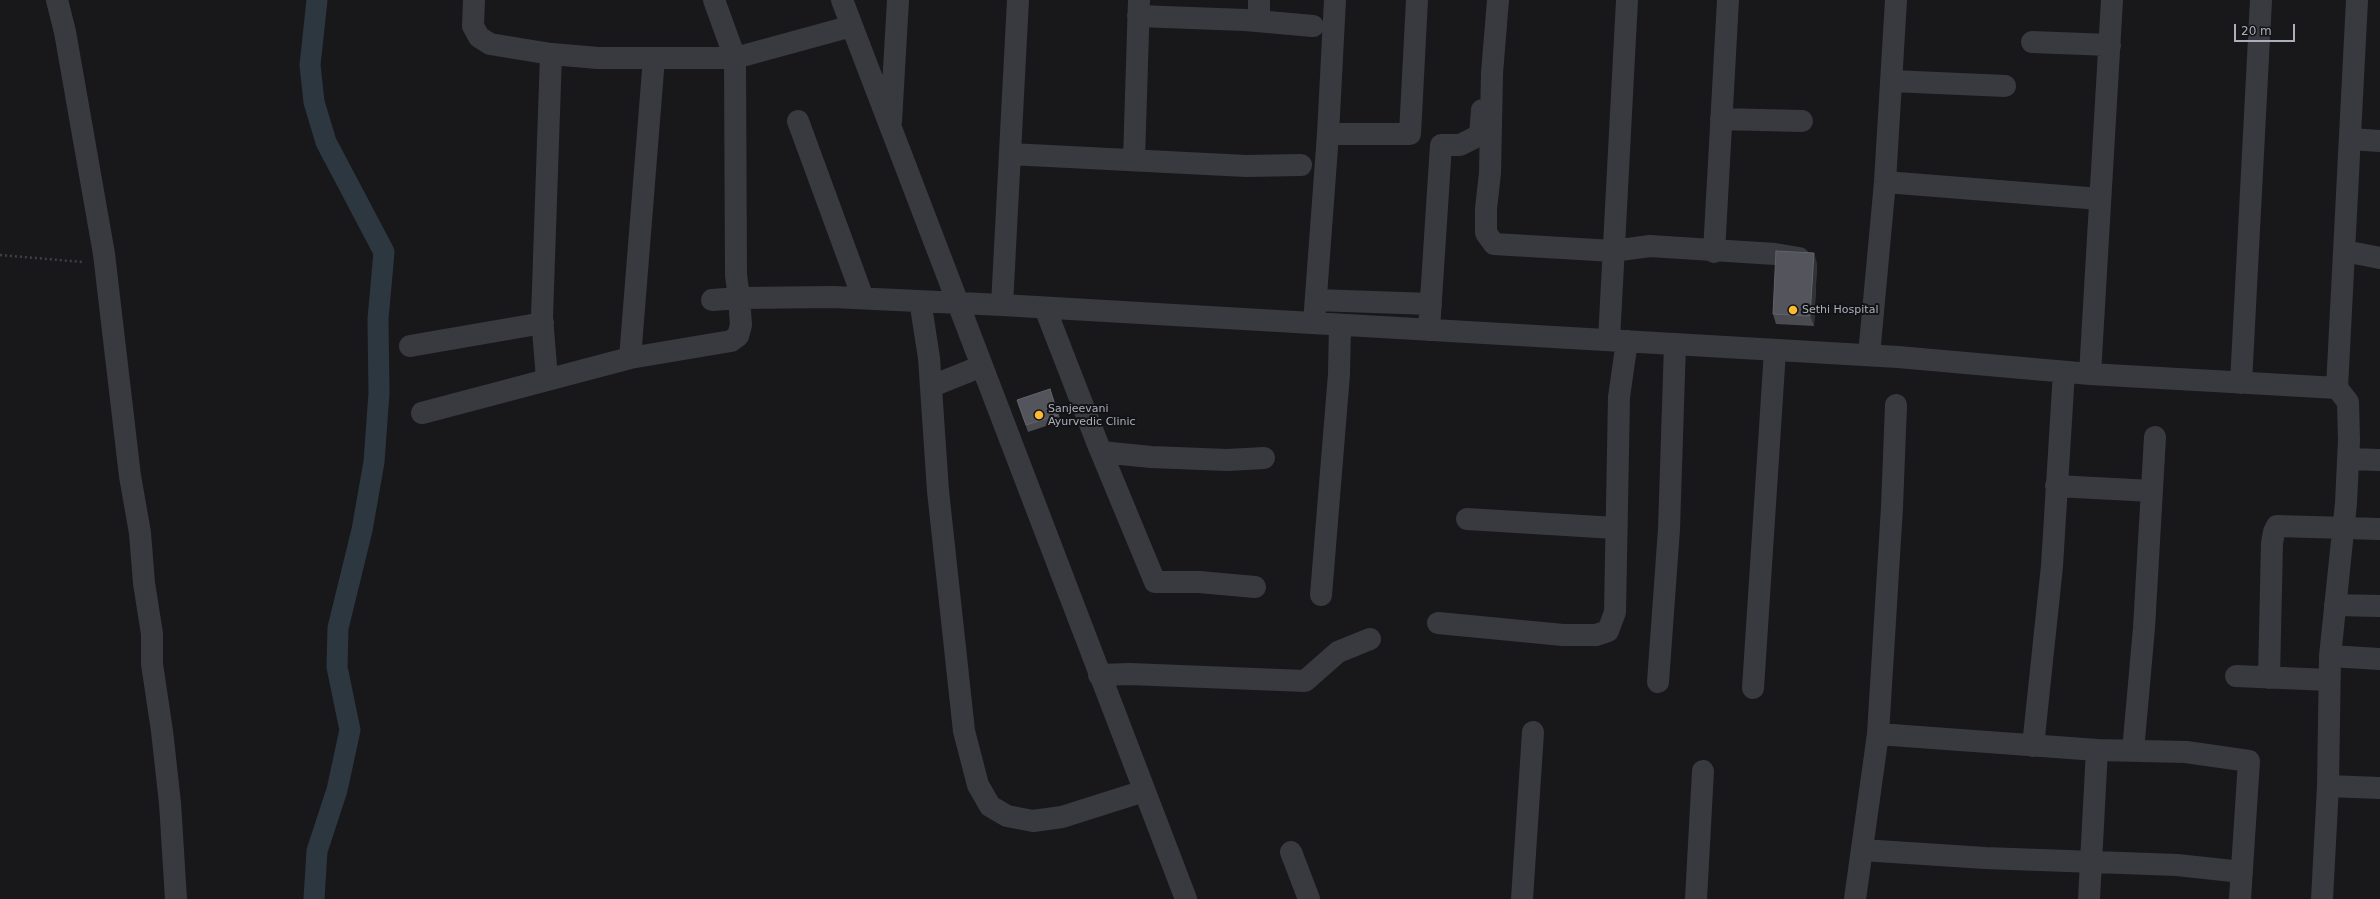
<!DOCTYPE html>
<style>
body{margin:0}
#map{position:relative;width:2380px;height:899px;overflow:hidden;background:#18181b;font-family:"DejaVu Sans",sans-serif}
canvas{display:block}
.scale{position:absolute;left:2234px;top:24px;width:61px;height:18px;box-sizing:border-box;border:2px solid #aaafbb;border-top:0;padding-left:5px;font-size:12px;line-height:14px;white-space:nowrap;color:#aaafbb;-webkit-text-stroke:3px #131316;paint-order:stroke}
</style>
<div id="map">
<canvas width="2380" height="899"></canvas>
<div class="scale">20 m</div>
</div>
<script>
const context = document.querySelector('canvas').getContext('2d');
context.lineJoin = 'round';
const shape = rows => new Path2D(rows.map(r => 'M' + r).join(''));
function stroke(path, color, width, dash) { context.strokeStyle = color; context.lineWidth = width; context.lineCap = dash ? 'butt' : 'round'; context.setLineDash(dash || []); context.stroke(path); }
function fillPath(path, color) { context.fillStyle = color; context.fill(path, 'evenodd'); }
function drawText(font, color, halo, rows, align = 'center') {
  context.font = font + ' "DejaVu Sans",sans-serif'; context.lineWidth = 4; context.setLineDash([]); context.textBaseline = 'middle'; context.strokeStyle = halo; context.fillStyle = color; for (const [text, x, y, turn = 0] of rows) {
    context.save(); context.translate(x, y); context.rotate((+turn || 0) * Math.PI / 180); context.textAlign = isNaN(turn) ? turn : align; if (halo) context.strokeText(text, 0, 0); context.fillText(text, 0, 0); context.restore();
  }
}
const canal = shape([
 [314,899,317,851,337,790,350,730,337,667,338,628,362,530,374,462,379,393,378,319,384,252,326,142,314,102,310,65,317,0]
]);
const path = shape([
 [0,255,83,262]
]);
const minor = shape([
 [57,0,65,32,104,254,130,476,140,533,144,583,152,634,152,664,162,731,170,803,176,899],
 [474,0,473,26,479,37,490,44,551,54,598,58,735,58,736,275,739,298,833,297,1002,305,1898,357,2090,374,2337,388,2357,0],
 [714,0,735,58,852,26],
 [842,0,1186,899],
 [1498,0,1492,73,1490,173,1486,209,1486,233,1494,244,1613,251,1650,246,1775,254,1799,258],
 [1138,16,1245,20,1313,26],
 [1259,21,1259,0],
 [2032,42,2110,45],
 [1892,81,2005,86],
 [1721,119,1802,121],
 [798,121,863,298],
 [891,121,898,0],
 [1328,134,1410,134,1417,0],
 [2350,139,2380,141],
 [1010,154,1246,166,1301,165],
 [1134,160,1139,0],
 [1885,182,2100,199],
 [2344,251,2380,258],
 [1714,252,1728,0],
 [1316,300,1431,304],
 [1002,305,1018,0],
 [1045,308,1097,442,1155,582,1199,582,1255,587],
 [922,313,929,358,938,491,964,731,978,785,990,806,1007,816,1033,821,1062,817,1144,791],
 [1314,323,1328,134,1335,0],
 [1429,330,1441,145,1460,145,1480,135,1482,110],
 [1609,340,1627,0],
 [410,346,543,323],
 [1869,355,1885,182,1896,0],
 [630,358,731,341,738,336,741,325,739,298,712,300],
 [2090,374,2112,0],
 [547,379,542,317,551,54],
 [2241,383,2261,0],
 [932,386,982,366],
 [2337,388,2348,402,2349,440,2346,503,2330,656,2380,659],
 [422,413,630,358,654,58],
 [1101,452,1151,457,1227,460,1264,458],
 [2348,459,2380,460],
 [2056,486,2152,491],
 [1467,519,1615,528],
 [1321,595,1339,374,1340,325],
 [2335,605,2380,606],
 [1438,623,1563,635,1596,635,1608,631,1615,612,1619,397,1627,341],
 [1099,675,1130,674,1305,681,1338,652,1370,639],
 [2236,676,2329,680],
 [2269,678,2272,543,2274,532,2277,526,2380,529],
 [1658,682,1669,529,1675,344],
 [1753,688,1775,351],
 [1878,734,2097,750,2089,899],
 [2033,746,2052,566,2064,372],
 [2097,750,2186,752,2249,761,2240,899],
 [2133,751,2144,628,2155,437],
 [2328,786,2380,788],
 [1862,850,1985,858,2177,865,2242,872],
 [1291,852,1309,899],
 [1522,899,1533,732],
 [1696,899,1703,771],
 [1855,899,1878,734,1892,507,1896,405],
 [2322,899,2328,786,2330,656]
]);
const wall = shape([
 [1817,263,1814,326,1776,324,1773,314],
 [1050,389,1061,421,1028,432,1017,400]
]);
const shadedWall = shape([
 [1814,253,1817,263,1814,326,1810,316]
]);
const building = shape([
 [1776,251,1814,253,1810,316,1773,314,1776,251],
 [1050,389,1058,415,1026,425,1017,400,1050,389]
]);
const markers = [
 [1793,310,5,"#fcba2f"],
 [1039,415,5,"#fcba2f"]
];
const poiNames = [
 ["Sethi Hospital",1802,310],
 ["Sanjeevani",1048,409],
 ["Ayurvedic Clinic",1048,422]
];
stroke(canal, '#2d3740', 21);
stroke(path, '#3f4147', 2.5, [2, 3]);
stroke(minor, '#393a40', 22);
fillPath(wall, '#494b50');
fillPath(shadedWall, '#313236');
fillPath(building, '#54555c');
stroke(building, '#61636a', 1);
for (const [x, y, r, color] of markers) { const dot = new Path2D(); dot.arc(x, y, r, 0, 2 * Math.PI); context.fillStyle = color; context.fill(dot); stroke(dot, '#131316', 1.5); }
drawText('11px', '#aaafbb', '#131316', poiNames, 'left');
</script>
